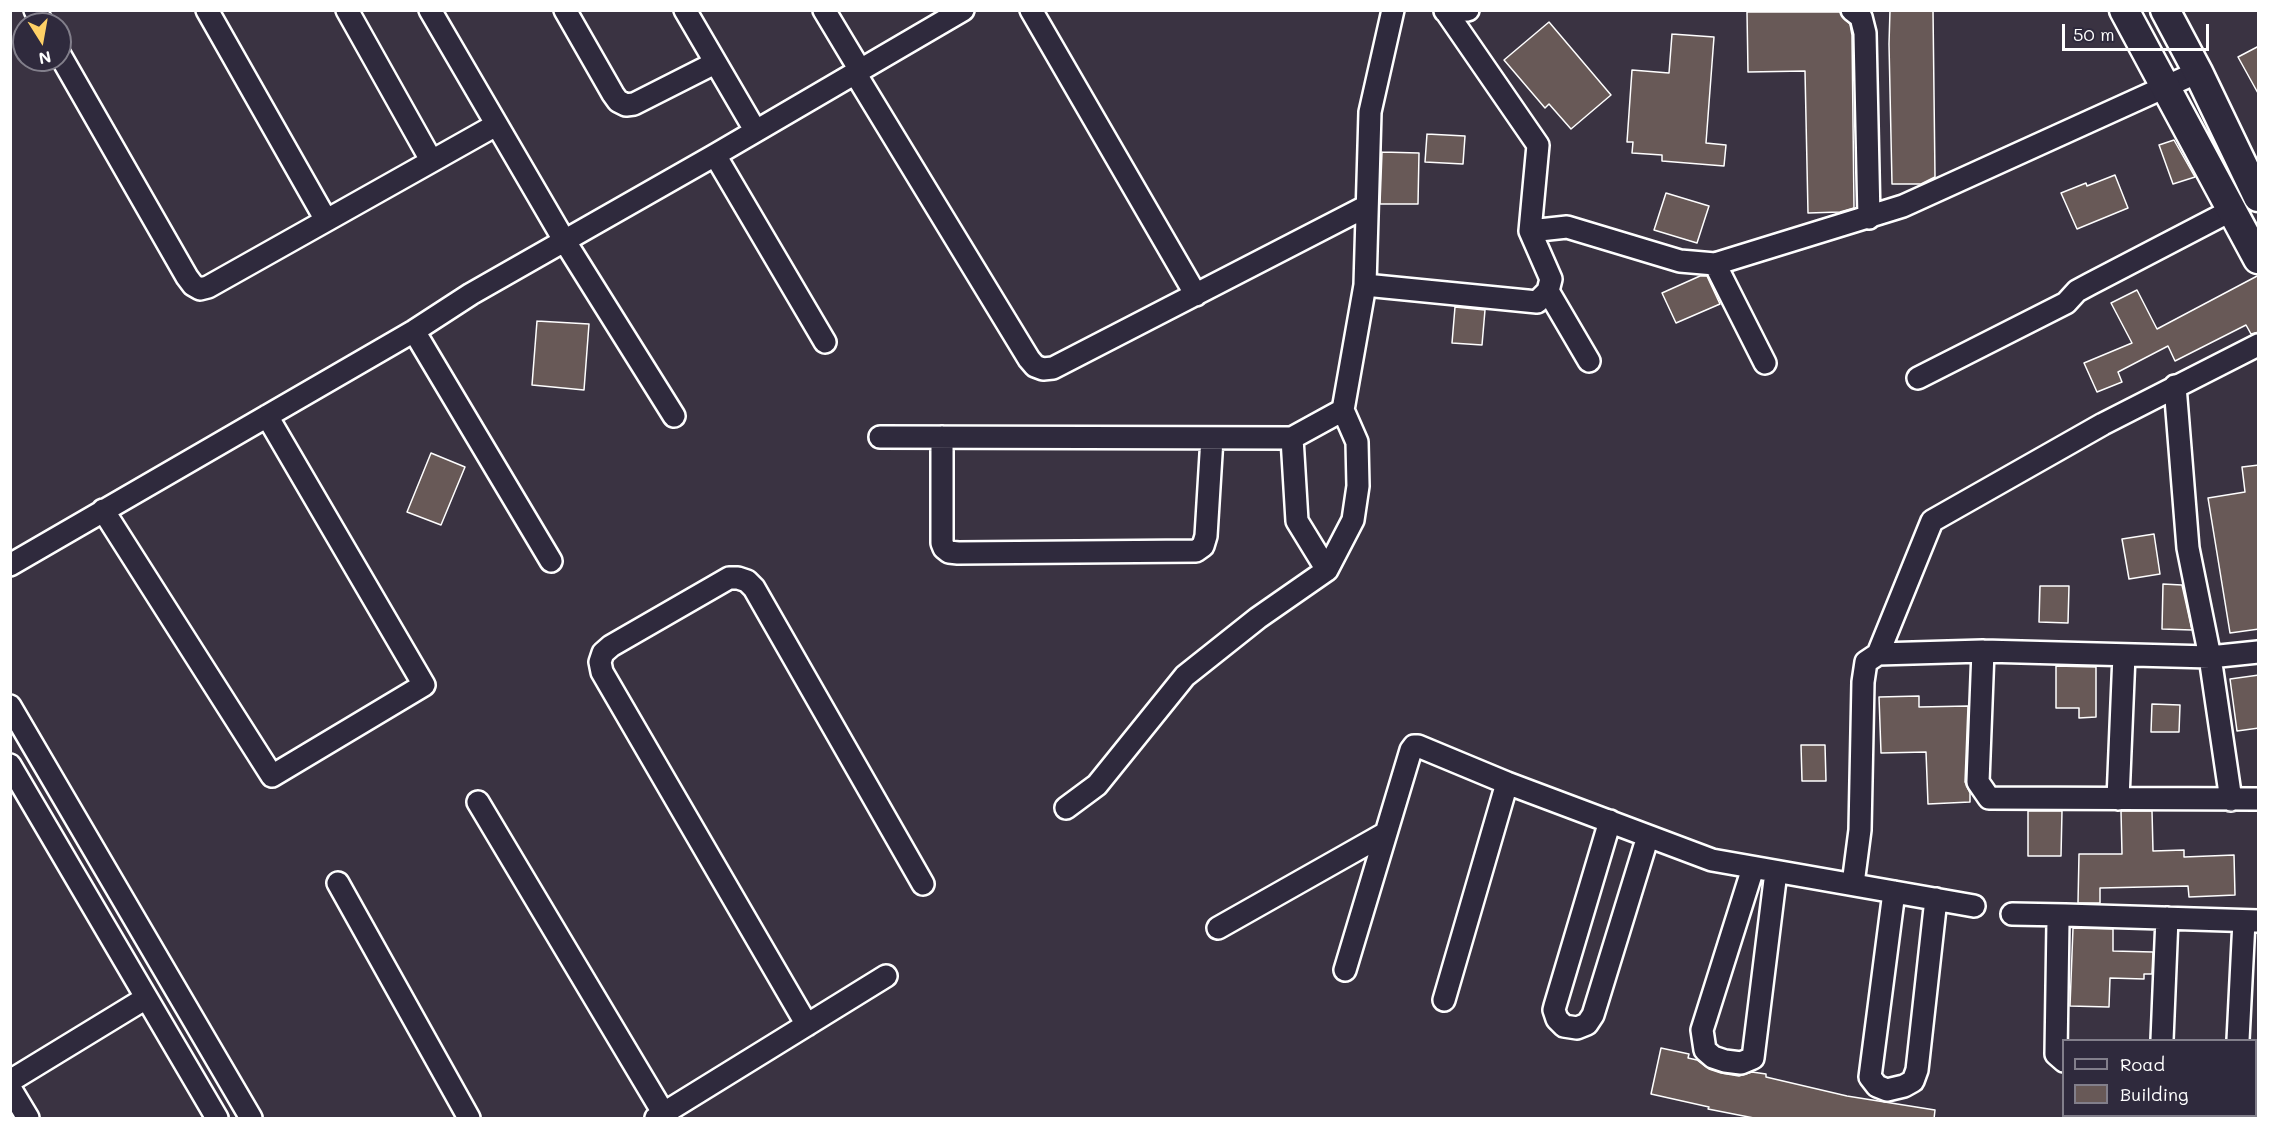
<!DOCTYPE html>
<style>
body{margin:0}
#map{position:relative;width:2269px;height:1129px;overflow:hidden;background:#3a3342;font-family:Mali,sans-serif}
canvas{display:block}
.frame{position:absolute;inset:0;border:12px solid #fff;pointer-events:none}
.legend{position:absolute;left:2062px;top:1039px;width:195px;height:78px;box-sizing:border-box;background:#2f2a3d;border:2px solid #827f8b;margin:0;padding:8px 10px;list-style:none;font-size:18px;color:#fff}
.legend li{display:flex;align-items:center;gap:12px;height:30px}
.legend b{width:30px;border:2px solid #827f8b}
.north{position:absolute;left:12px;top:12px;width:60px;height:60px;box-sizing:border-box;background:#2f2a3d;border:2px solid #827f8b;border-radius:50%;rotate:169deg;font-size:16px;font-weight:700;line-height:24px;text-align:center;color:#fff}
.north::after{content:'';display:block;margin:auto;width:21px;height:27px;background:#ffd166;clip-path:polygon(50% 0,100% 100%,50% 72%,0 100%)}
.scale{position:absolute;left:2062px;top:24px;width:147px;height:27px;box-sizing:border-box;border:3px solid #fff;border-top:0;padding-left:8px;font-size:18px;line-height:21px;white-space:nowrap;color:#fff;-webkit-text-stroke:4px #2f2a3d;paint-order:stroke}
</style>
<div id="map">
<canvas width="2269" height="1129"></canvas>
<div class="frame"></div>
<ul class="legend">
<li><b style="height:8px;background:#2f2a3d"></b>Road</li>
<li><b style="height:16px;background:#685957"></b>Building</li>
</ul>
<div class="north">N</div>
<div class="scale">50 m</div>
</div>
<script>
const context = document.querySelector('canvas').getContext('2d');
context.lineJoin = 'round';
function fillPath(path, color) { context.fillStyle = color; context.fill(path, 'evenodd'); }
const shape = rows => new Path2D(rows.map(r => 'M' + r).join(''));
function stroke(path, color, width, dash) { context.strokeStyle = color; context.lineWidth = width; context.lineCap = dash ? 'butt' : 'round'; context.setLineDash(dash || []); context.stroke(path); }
const building = shape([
 [1890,10,1933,10,1935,177,1921,184,1892,184,1889,44,1890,10],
 [1747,12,1840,12,1850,24,1852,35,1854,208,1840,212,1808,213,1805,71,1748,72,1747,12],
 [1549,22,1611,95,1571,129,1549,104,1545,108,1504,60,1549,22],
 [1672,34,1714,37,1706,143,1726,145,1724,166,1662,161,1662,155,1632,153,1633,142,1627,142,1632,70,1669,73,1672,34],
 [2259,46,2259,95,2238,57,2259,46],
 [1427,134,1465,136,1463,164,1425,162,1427,134],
 [2174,140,2195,177,2173,184,2159,145,2174,140],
 [1382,152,1419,153,1418,204,1380,204,1382,152],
 [2115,175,2128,208,2077,229,2061,193,2086,183,2087,186,2115,175],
 [1666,193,1709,206,1697,243,1654,230,1666,193],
 [2259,275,2259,332,2251,334,2246,325,2175,361,2168,346,2118,372,2122,382,2097,392,2084,363,2132,343,2111,303,2137,290,2157,329,2259,275],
 [1700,276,1707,276,1720,304,1676,323,1662,293,1700,276],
 [1455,307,1485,310,1482,345,1452,343,1455,307],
 [537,321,589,324,584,390,532,385,537,321],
 [431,453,465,467,441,525,407,512,431,453],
 [2259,465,2259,629,2230,633,2208,498,2245,492,2242,467,2259,465],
 [2154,534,2160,574,2129,579,2122,539,2154,534],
 [2163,584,2182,585,2192,630,2162,629,2163,584],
 [2040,586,2069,586,2068,623,2039,622,2040,586],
 [2056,666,2096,667,2096,717,2079,718,2079,708,2056,708,2056,666],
 [2259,675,2259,728,2237,731,2230,679,2259,675],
 [1919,696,1919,707,1968,706,1965,782,1970,793,1970,802,1928,804,1926,752,1881,753,1879,697,1919,696],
 [2152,704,2180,705,2179,732,2151,732,2152,704],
 [1801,745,1825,745,1826,781,1802,781,1801,745],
 [2028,811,2062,811,2061,856,2028,856,2028,811],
 [2121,811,2152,811,2153,851,2184,850,2184,857,2234,855,2235,895,2189,897,2188,886,2100,888,2100,903,2078,903,2079,854,2122,854,2121,811],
 [2073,928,2113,929,2113,951,2153,952,2152,974,2144,974,2144,979,2110,978,2109,1007,2070,1006,2073,928],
 [1661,1048,1689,1054,1688,1058,1697,1060,1709,1069,1721,1073,1739,1076,1752,1072,1766,1074,1766,1077,1847,1096,1935,1110,1934,1119,1759,1119,1708,1109,1709,1107,1651,1094,1661,1048]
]);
const street = shape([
 [35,10,43,24],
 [207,10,326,220],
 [347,10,431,160],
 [430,10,564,240,674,416],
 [565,10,613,94,618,101,626,105,634,104,715,63],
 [685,10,755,130],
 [824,10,860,70],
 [1031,10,1196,295],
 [1445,10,1538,145,1530,231],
 [1852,10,1861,17,1865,33,1869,218],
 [1445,11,1468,10],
 [60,55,187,277,193,285,200,289,208,287,496,125],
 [855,73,1029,359,1035,366,1043,369,1053,368,1367,206],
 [715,155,825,342],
 [1715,264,1765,363],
 [1365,285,1537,302,1548,291,1551,279,1530,231,1567,227,1680,261,1715,264,1903,206,2198,72],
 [1548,291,1589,361],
 [414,331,551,561],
 [1918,378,2066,303,2077,291,2090,284,2232,210],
 [2175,386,2188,548,2210,657,2231,800],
 [1343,410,1292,438,1297,521,1327,570,1353,520,1358,486,1357,442,1343,410,1365,285,1370,112,1393,10],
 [880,437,1292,438],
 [942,437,942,543,944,548,949,552,958,553,1196,551,1203,546,1206,536,1212,438],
 [103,510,272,776,424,685,267,416],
 [10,565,414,331,471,294,715,155,963,10],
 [1983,651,1978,782,1989,798,2258,799],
 [1878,654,1932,521,2103,424,2258,345],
 [10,706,251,1118],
 [10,765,217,1118],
 [2118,799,2124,655],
 [478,802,664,1114],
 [1066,808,1097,785,1185,676,1258,618,1327,570],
 [1610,821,1555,1006,1554,1010,1557,1019,1564,1026,1577,1028,1587,1024,1593,1015,1648,836],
 [1753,868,1702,1030,1705,1050,1713,1057,1725,1061,1741,1063,1753,1058,1776,872],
 [338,883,469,1118],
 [1853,884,1860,830,1863,682,1866,662,1878,654,1983,651,2210,657,2258,652],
 [1894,892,1870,1077,1877,1086,1887,1090,1904,1086,1913,1081,1917,1070,1936,899],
 [2012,914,2065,915],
 [1218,928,1386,833],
 [1345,970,1411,750,1414,746,1418,746,1507,783,1712,860,1974,906],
 [1444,1000,1507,783],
 [807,1025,602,672,600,662,603,653,611,646,729,578,738,578,747,581,754,588,923,884],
 [2162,1040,2167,918],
 [2238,1040,2244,921],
 [2064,1061,2056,1054,2058,921,2065,915,2258,921],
 [10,1081,146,998],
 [10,1088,28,1118],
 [656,1118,886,976]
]);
const secondary = shape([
 [2124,10,2258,259],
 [2165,10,2198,72,2258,197]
]);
fillPath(building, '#685957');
stroke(building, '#fff', 1.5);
stroke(street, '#fff', 26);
stroke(secondary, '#fff', 33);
stroke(street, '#2f2a3d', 21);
stroke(secondary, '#2f2a3d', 28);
</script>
